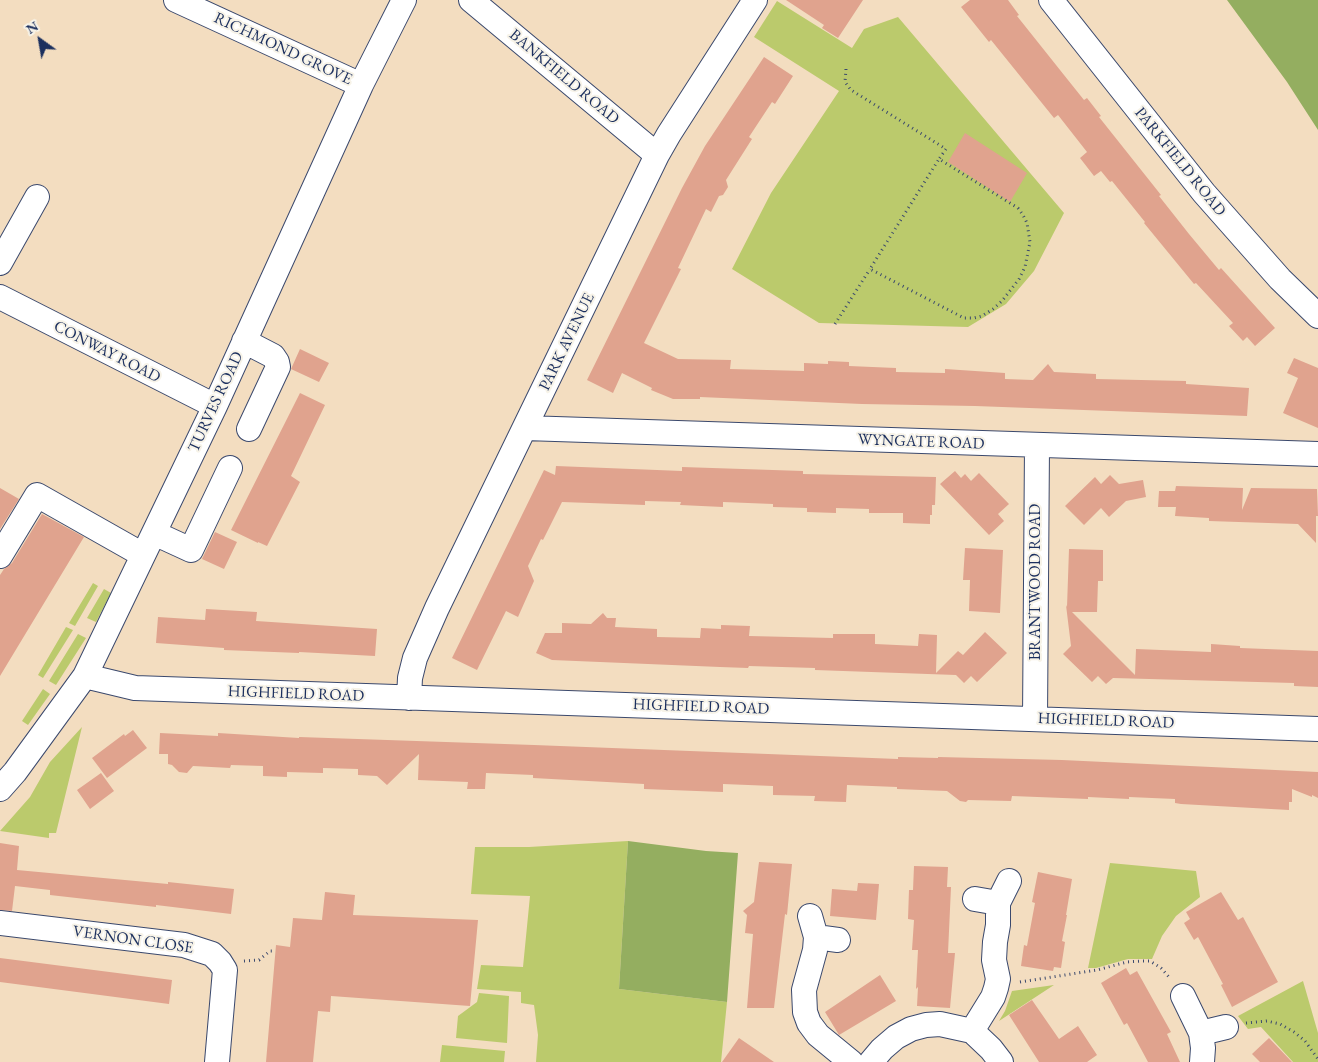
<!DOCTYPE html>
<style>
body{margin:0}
#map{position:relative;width:1318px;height:1062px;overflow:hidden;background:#f3ddc0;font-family:"EB Garamond",serif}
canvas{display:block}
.north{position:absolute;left:15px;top:15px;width:50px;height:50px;-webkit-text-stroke:4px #f7f3e8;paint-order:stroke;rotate:328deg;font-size:14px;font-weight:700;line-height:20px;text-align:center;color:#1b2f5e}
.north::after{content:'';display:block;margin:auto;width:18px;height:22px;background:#1b2f5e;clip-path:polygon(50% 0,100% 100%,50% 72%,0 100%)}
</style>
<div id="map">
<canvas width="1318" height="1062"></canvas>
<div class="north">N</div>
</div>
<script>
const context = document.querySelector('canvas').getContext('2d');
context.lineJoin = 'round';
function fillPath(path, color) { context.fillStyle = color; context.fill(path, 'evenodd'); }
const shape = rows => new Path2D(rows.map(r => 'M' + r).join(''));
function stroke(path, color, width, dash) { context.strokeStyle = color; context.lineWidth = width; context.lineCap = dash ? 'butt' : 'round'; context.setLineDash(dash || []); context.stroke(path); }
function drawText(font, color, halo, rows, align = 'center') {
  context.font = font + ' "EB Garamond",serif'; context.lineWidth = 4; context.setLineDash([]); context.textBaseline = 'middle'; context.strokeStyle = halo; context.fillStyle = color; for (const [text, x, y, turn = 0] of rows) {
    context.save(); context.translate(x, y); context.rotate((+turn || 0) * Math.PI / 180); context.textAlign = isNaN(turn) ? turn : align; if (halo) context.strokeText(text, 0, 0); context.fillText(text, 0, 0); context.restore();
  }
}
const green = shape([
 [777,1,852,48,864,29,898,17,1064,213,1034,271,1006,304,968,327,819,323,732,269,771,193,839,91,754,37],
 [93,583,98,586,75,626,69,623],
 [104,589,111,593,96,622,87,618],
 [66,627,73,630,43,678,38,675],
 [78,634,86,638,56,685,49,681],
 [43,689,50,694,28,725,22,721],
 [82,727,56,833,49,833,49,838,0,831,30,797,50,762],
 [628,841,619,989,727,1002,721,1062,536,1062,538,1035,534,1005,521,1003,521,992,477,989,481,965,523,967,530,896,471,894,475,847,529,847],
 [1110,863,1196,871,1200,897,1176,916,1162,936,1152,959,1128,959,1096,968,1088,968],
 [1303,981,1318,1033,1318,1062,1293,1062,1261,1027,1248,1029,1238,1016],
 [1054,985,999,1021,1005,1011,1012,991],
 [479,993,509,996,507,1043,456,1038,458,1016,477,1002],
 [442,1045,505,1051,504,1062,440,1062]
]);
const forest = shape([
 [1227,0,1318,0,1318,130,1287,82],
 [628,841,706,851,738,853,727,1002,619,989]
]);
const building = shape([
 [786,0,863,0,838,38,822,28,824,25],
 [970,0,1008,0,1019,15,1017,16,1064,75,1084,100,1087,98,1101,116,1099,117,1161,195,1159,196,1189,234,1219,270,1221,268,1275,328,1255,346,1247,337,1243,341,1229,326,1233,323,1196,283,1194,284,1144,223,1145,222,1112,181,1110,182,1101,171,1094,176,1080,158,1087,152,1058,115,1054,118,991,40,989,42,961,7],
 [764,57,793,76,775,104,772,102,749,137,752,139,726,180,728,187,723,195,719,196,711,212,706,209,678,268,681,269,644,343,678,359,731,360,730,369,804,371,804,363,828,364,828,361,849,362,849,366,896,368,896,372,945,373,945,369,1005,373,1005,379,1033,380,1048,364,1054,372,1096,374,1096,379,1186,381,1186,384,1249,388,1247,416,975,406,862,404,700,397,700,399,673,399,651,390,652,388,622,373,613,393,587,380,682,188,705,146],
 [965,133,1027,173,1010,202,948,162],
 [300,349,329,363,319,382,291,369],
 [1294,358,1318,368,1318,428,1283,413,1298,378,1287,373],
 [300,393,325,405,291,476,300,482,267,546,258,542,258,543,231,530],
 [556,466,682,471,682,467,803,471,803,474,936,477,935,505,932,505,932,515,930,515,930,524,903,523,903,513,869,513,869,509,836,508,836,513,807,512,807,508,773,507,773,504,723,502,723,507,680,505,681,502,645,501,645,505,562,502,543,540,541,539,528,566,534,581,518,617,506,611,477,670,452,658,544,470,555,475],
 [955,471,961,478,965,474,971,481,979,473,1009,504,998,514,1004,521,989,535,940,484],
 [1110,475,1119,484,1143,480,1146,497,1126,501,1109,517,1101,508,1084,525,1065,506,1095,477,1101,484],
 [1176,486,1243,488,1242,510,1251,488,1317,489,1318,516,1316,516,1316,543,1298,524,1209,521,1209,518,1175,516,1176,507,1158,507,1159,491,1175,491],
 [0,488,19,499,0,529],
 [42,514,84,537,0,676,0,575,4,569,12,563],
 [215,532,237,542,224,569,202,559],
 [965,548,1003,550,1000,613,969,611,970,580,963,580],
 [1069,549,1103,550,1103,581,1098,581,1097,612,1072,612,1135,675,1136,649,1211,652,1211,644,1240,646,1240,648,1318,651,1318,687,1294,686,1294,683,1113,678,1106,684,1098,676,1092,682,1063,654,1071,646,1066,605,1067,607],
 [206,609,257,612,256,621,377,629,375,656,299,652,299,653,224,650,224,648,156,643,158,617,205,620],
 [603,613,607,618,616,618,615,627,657,629,657,637,700,638,701,628,721,629,721,625,750,626,749,636,833,638,833,634,875,634,875,644,918,646,919,634,937,635,936,673,958,651,963,655,985,632,1007,653,977,682,971,676,964,683,956,675,815,670,815,668,749,666,748,668,720,667,552,660,536,653,545,633,562,633,562,623,591,624],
 [133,730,147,748,107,778,92,758,124,734,125,736],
 [160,733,218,736,218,733,299,738,299,737,534,745,898,759,898,757,938,758,938,757,1062,760,1318,772,1318,798,1312,795,1312,797,1292,789,1292,802,1289,802,1289,810,1181,804,1175,803,1175,799,1129,797,1129,799,1088,797,1088,799,1012,796,1011,801,968,800,966,802,960,801,947,791,897,789,897,787,847,785,846,802,814,801,815,796,773,795,773,786,723,784,723,792,644,789,644,784,533,778,533,775,486,773,485,789,467,789,468,782,418,780,419,754,387,785,377,776,358,775,358,769,323,768,323,773,287,772,287,777,263,776,263,766,231,765,230,768,193,766,187,773,179,772,172,765,168,764,168,754,159,754],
 [101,773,114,791,90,809,77,790],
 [0,843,19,846,17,870,168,884,168,882,234,889,231,914,156,905,156,907,50,895,50,890,15,886,12,911,0,910],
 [759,862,792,864,787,915,785,914,774,1008,747,1008,753,934,745,933,747,915,743,911,754,902],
 [914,866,948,867,947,887,951,887,948,953,955,953,950,1008,917,1006,918,987,916,989,918,950,912,950,914,920,908,919,909,890,913,890],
 [1038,872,1072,879,1066,915,1067,915,1062,941,1065,942,1061,968,1054,967,1053,971,1021,966,1024,945,1027,946,1035,903,1032,902],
 [858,883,879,884,876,920,830,916,832,889,857,891],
 [325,892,355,895,353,915,478,920,470,1006,331,996,330,1012,318,1011,313,1062,266,1062,276,945,290,947,293,918,322,920],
 [1221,892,1238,920,1243,917,1278,982,1232,1007,1221,985,1223,984,1198,937,1194,940,1184,923,1190,919,1186,912],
 [0,958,172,980,169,1004,0,982],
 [1126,968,1130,975,1137,971,1171,1032,1167,1034,1180,1062,1148,1062,1127,1023,1124,1025,1101,983],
 [880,975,896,1001,839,1035,825,1012],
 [1032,1000,1059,1039,1078,1026,1097,1055,1087,1062,1039,1062,1009,1015],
 [739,1038,774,1062,722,1062],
 [1269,1038,1292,1062,1260,1062,1252,1054]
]);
const path = shape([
 [846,69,845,82,851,90,946,149,939,159,1018,208,1023,215,1027,223,1030,242,1025,267,1019,279,1002,301,993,309,982,316,974,318,964,318,870,269,939,159],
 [835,324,870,269],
 [244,961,259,960,270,951,275,951],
 [1020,982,1097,970,1127,962,1142,961,1150,961,1161,968,1170,978],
 [1246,1023,1267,1021,1280,1024,1294,1032,1305,1041,1318,1059]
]);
const minor = shape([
 [176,0,361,85],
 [471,0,657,155],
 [1051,0,1204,193,1280,279,1318,316],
 [0,263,37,197],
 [0,297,215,406],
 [244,341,273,356,277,362,278,367,249,429],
 [525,428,1318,454],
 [154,533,191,550,230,468],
 [0,556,37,495,143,555],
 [85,676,135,688,1318,729],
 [409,698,410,678,415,658,437,608,657,155,669,134,755,0],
 [1035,719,1037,446],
 [0,789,15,772,85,676,215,406,361,85,404,0],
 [975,899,998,903],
 [810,916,816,937,815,950,804,990,805,1012,809,1023,818,1035,851,1062],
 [0,923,184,945,212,954,220,962,225,970,217,1062],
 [816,937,838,940],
 [1183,996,1201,1033,1203,1048,1202,1062],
 [972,1031,993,997,996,988,998,979,994,960,995,942,998,925,998,903,1009,881],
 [1201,1033,1226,1027],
 [871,1062,882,1049,896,1037,911,1029,926,1025,940,1024,972,1031,991,1049,1001,1062]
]);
const streetNames = [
 ["RICHMOND GROVE",283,49,25],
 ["BANKFIELD ROAD",564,77,40],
 ["PARKFIELD ROAD",1180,162,51],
 ["PARK AVENUE",567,342,-64],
 ["CONWAY ROAD",107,352,27],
 ["TURVES ROAD",216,402,-65],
 ["WYNGATE ROAD",921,442,2],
 ["BRANTWOOD ROAD",1036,582,-90],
 ["HIGHFIELD ROAD",296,694,2],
 ["HIGHFIELD ROAD",701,707,2],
 ["HIGHFIELD ROAD",1106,721,2],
 ["VERNON CLOSE",133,940,8]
];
fillPath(green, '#bbca6c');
fillPath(forest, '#94ae60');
fillPath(building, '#e0a38e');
stroke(minor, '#3b496d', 26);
stroke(path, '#3b496d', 3, [1, 4]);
stroke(minor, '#fff', 24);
drawText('16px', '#1b2f5e', '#f7f3e8', streetNames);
</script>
